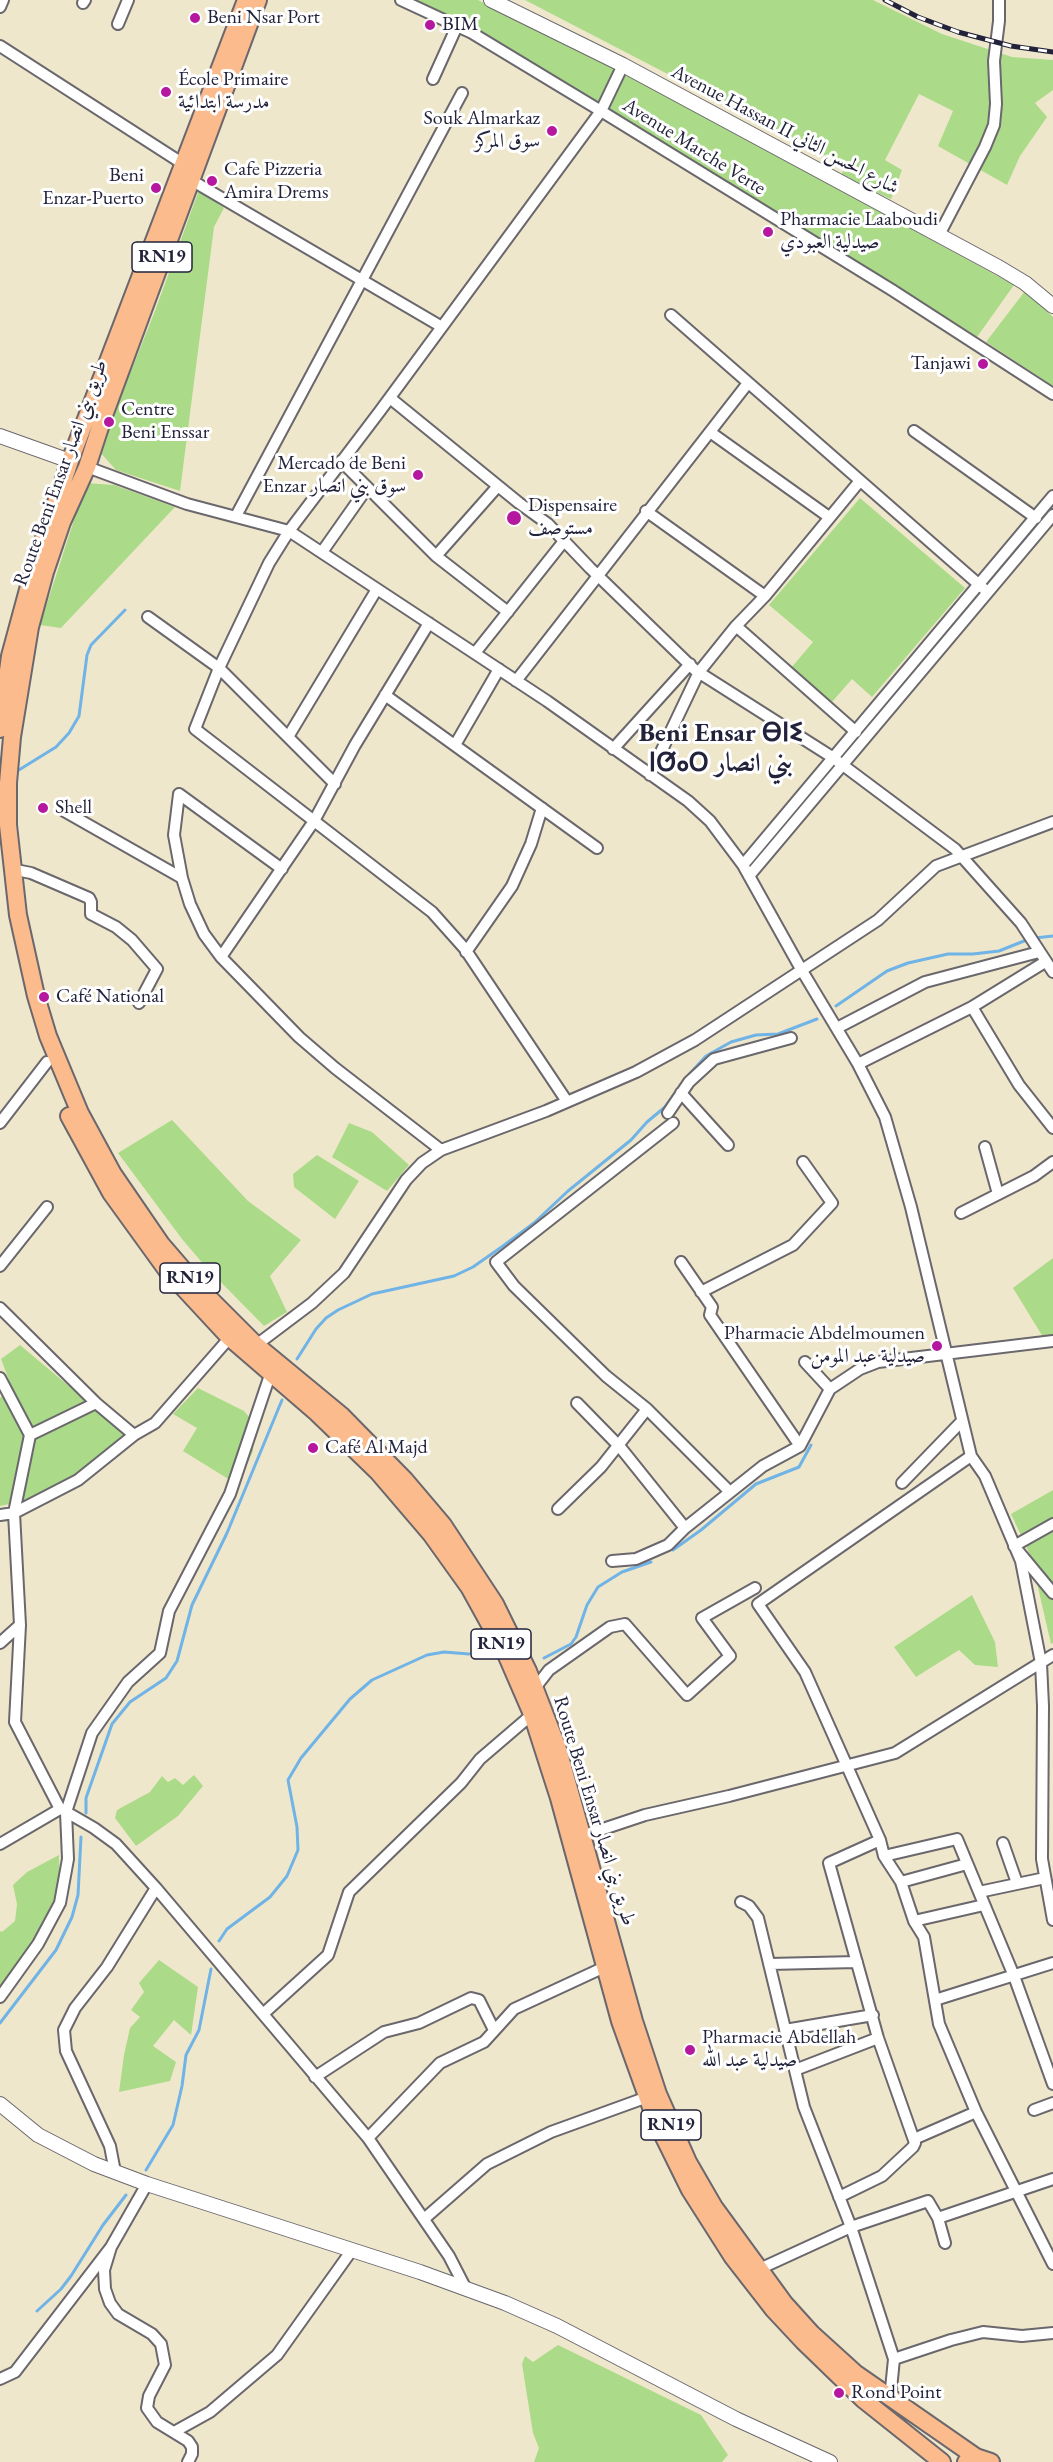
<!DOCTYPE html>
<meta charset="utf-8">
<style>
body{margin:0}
canvas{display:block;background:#efe7cb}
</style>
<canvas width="1053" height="2462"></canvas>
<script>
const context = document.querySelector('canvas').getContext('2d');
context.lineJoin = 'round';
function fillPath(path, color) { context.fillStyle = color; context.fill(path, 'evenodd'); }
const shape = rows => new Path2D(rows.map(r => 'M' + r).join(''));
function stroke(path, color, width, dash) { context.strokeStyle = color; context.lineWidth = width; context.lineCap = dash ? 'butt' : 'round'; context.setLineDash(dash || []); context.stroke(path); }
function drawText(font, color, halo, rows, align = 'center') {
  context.font = font + ' "EB Garamond",Amiri,"Noto Sans Tifinagh",serif'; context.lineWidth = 6; context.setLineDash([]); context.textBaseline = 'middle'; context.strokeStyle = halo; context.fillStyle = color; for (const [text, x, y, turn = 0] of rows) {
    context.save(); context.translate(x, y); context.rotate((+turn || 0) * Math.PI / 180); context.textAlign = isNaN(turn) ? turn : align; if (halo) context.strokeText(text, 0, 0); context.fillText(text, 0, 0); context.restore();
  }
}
const green = shape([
 [411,0,478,0,618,68,600,105],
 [525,0,873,0,942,34,1012,57,1053,60,1053,90,1035,103,1047,117,1020,156,1007,185,938,146,953,111,919,94,885,160,902,170,891,199,841,176,845,166],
 [625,73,1014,285,977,337,608,108],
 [199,190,224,208,214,227,180,491,116,470,99,451,155,311],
 [1025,291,1053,317,1053,386,986,342],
 [86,483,114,485,175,507,61,628,40,625],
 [860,498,965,588,872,697,852,679,832,702,791,668,813,642,769,605],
 [172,1120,248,1201,301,1240,270,1276,287,1312,264,1326,205,1266,182,1239,118,1153],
 [349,1123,372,1132,409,1165,387,1191,332,1157],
 [317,1155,359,1181,335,1219,294,1187,293,1174],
 [1053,1258,1053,1336,1043,1337,1013,1288],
 [20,1345,126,1434,77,1473,23,1501,0,1506,0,1398,12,1388,1,1359],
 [198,1388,244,1411,255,1424,253,1451,238,1485,183,1451,197,1428,173,1414],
 [1053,1490,1053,1643,1051,1644,1031,1557,1011,1514],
 [972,1595,995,1642,998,1667,975,1665,959,1650,916,1677,894,1647],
 [194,1775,203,1786,178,1816,136,1846,115,1818,117,1810,150,1792,162,1776,168,1782,175,1778,183,1785],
 [59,1855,60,1891,43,1929,0,1990,0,1931,2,1932,15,1921,17,1904,13,1885,27,1872],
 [159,1960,198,1987,191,2035,174,2020,153,2046,176,2062,170,2081,119,2092,124,2055,130,2028,140,2017,131,2010,144,1992,139,1983],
 [558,2345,701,2415,728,2455,722,2462,534,2462,539,2448,533,2433,522,2364,525,2356,533,2362]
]);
const stream = shape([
 [14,773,56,747,69,733,79,716,87,655,91,645,125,610],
 [1035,938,1053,936],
 [836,1006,887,971,908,963,948,954,973,954,999,951,1029,939],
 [684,1080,706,1056,731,1042,756,1035,778,1034,817,1019],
 [297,1359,316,1329,326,1318,338,1310,372,1294,454,1276,473,1267,503,1246,534,1223,568,1191,631,1140,647,1122,665,1107,681,1085],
 [673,1550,701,1530,756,1484,799,1467,811,1445],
 [544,1658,571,1644,576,1637,587,1605,598,1587,622,1572,651,1562],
 [86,1813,86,1798,112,1724,130,1702,166,1678,177,1661,192,1605,227,1533,282,1400],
 [219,1941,227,1929,270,1897,287,1876,298,1850,297,1827,288,1780,301,1758,350,1699,372,1680,427,1655,444,1652,469,1654],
 [0,2023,56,1950,72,1917,78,1895,81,1837],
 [146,2170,173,2125,182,2086,186,2055,199,2030,211,1969],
 [37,2311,61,2289,71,2276,103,2225,126,2195]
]);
const minor = shape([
 [401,0,472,33,601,111,892,290,1053,394],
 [83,3,85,0],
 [0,7,3,0],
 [118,24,128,0],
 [0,46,188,167],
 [433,79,457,26],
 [191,180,442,327],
 [939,235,985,147,994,125,996,104,994,61,999,21,999,0],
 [671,315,984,589],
 [390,398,519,503,548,524,590,568,695,670,832,757,955,849,1021,923,1053,972],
 [914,431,1036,518],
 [710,432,829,517],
 [341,461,436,556],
 [87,467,187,504,289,531,547,701,688,801,710,821,743,865,801,969,858,1064,885,1117,911,1207,971,1456,985,1476,1021,1561,1041,1663,1043,1706,1042,1859,1053,1920],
 [498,486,436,556,508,612],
 [646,511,765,596],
 [236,516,462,93],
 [322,552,367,488],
 [148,617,219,668,335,784],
 [736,626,856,732],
 [475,653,564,541],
 [516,681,748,383],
 [385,695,597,848],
 [288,737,377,589],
 [455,745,499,669],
 [613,749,690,664],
 [650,775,699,672,736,626,765,596,859,482],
 [64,811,182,878,190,904,204,934,221,957,299,1037,335,1068,441,1150],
 [743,865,1053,496],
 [11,869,31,873,89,898,91,902,91,914,116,927,132,940,157,969,139,1003],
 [749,876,1053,515],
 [182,878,174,835,179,794,282,869],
 [466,952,512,886,531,844,542,808],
 [221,957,314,821,355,745,429,623],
 [972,1007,1019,1085,1053,1128],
 [837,1028,925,982,1039,952],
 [858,1064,972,1007,1045,962],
 [681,1093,728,1145],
 [566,1100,465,949,432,912,195,729,219,668,269,563,289,531,380,411,601,111,623,65],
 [668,1113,689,1082,714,1059,791,1038],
 [0,1123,47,1062],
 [673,1123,496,1262,514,1286,606,1376,647,1409,730,1492],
 [985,1147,998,1194],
 [961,1213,1034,1176,1053,1162],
 [681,1262,712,1307,710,1315,800,1446],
 [0,1266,47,1207],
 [701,1292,793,1245,832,1203,803,1162],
 [0,1308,96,1403,30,1435,14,1513,20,1625,15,1722,60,1809,0,1844],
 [251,1349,312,1303,344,1273,406,1180,422,1163,441,1150,546,1111,636,1072,695,1040,878,920,936,866,1053,822],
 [805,1362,830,1389],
 [0,1378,30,1435],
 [96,1403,134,1435],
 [577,1403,620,1447,685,1528],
 [971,1456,758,1604,805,1672,880,1840,884,1856,901,1882,914,1921,924,1937,939,2024,976,2112,1053,2264],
 [902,1483,962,1421],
 [558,1509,601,1467,647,1409],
 [0,1515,14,1513,78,1480,134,1435,155,1423,232,1335],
 [1053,1524,1014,1546,1053,1593],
 [612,1561,636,1559,668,1545,685,1528,763,1466,800,1446,830,1389,860,1369,878,1362,1053,1341],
 [0,1643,20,1625],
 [535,1688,549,1670,610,1627,625,1624,687,1695,730,1656,702,1618,755,1588],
 [63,1810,94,1828,116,1844,156,1888,368,2138,449,2256,466,2289],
 [579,1837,645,1815,729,1796,895,1753,1053,1655],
 [1003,1843,1017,1883],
 [884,1856,957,1839,1014,1976,1053,2084],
 [901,1882,967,1864],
 [979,1892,1045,1878],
 [741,1902,749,1906,758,1918,804,2107,851,2227,894,2359,890,2399],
 [914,1921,984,1905],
 [769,1964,857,1962],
 [0,1997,38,1944,60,1903,68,1859,66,1812,92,1733,128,1682,160,1653,169,1611,230,1494,270,1375],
 [935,2000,1053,1963],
 [263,2014,328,1955,349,1892,461,1783,480,1759,536,1711],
 [785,2030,873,2015],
 [795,2070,878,2038],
 [315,2077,384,2032,419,2023,471,1998,479,2000,494,2030],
 [1034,2110,1053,2103],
 [368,2138,440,2063,484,2042,514,2009,609,1965],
 [914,2139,976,2112],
 [115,2172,110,2146,66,2051,64,2030,75,2008,107,1967,156,1888],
 [839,2197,882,2176,913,2147,915,2143,878,2038,829,1863,880,1840],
 [938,2218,1053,2179],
 [424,2219,487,2164,551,2132,653,2095],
 [111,2247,104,2270,105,2289,110,2303,118,2314,152,2334,161,2344,165,2365,149,2396,147,2408,157,2422,188,2441,192,2447,192,2454,188,2462],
 [755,2271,851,2227,928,2201,938,2218,945,2243],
 [894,2359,951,2340,983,2332,1022,2336,1053,2333],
 [0,2379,15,2372,111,2247,147,2184],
 [174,2432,210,2412,277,2355,352,2250]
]);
const tertiary = shape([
 [491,0,623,65,1000,268,1025,283,1053,306],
 [0,436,70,461],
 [0,2104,38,2135,94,2164,147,2184,420,2272,505,2303,557,2326,736,2419,830,2462]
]);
const trunk = shape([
 [258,0,103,418,87,467,62,522,45,572,30,627,12,737,8,783,8,825,18,915,36,996,48,1036,80,1113,113,1174,161,1244,198,1287,256,1345,342,1416,404,1479,443,1525,495,1604,528,1671,557,1746,634,2021,658,2094,688,2162,714,2207,784,2303,812,2334,855,2373,976,2457],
 [0,729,10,656,33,571,70,461,246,0],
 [69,1116,111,1193,166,1269,230,1338,317,1413,378,1472,431,1534,469,1587,506,1654,532,1714,559,1798,620,2021,656,2121,690,2190,732,2256,774,2310,803,2341,864,2400,942,2462],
 [966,2462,976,2457,991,2462]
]);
const rail = shape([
 [885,0,918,17,958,32,1011,46,1053,52]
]);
const markers = [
 [195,18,6,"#b5179e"],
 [430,25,6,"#b5179e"],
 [166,92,6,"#b5179e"],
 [552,131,6,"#b5179e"],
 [212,181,6,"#b5179e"],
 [156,188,6,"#b5179e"],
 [768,232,6,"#b5179e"],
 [983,364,6,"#b5179e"],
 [109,422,6,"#b5179e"],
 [418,475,6,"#b5179e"],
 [514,518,8,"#b5179e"],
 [43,808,6,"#b5179e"],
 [44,997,6,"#b5179e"],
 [937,1346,6,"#b5179e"],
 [313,1448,6,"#b5179e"],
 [690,2050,6,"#b5179e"],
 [839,2393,6,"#b5179e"]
];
const shields = [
 [162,257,60],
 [190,1278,60],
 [501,1644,60],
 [671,2125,60]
];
const shieldNames = [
 ["RN19",162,257],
 ["RN19",190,1278],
 ["RN19",501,1644],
 ["RN19",671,2125]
];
const poiNames = [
 ["Beni Nsar Port",207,18],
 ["BIM",442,25],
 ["École Primaire",178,80],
 ["مدرسة ابتدائية",178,103],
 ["Souk Almarkaz",540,119,"right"],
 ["سوق المركز",540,142,"right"],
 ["Cafe Pizzeria",224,170],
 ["Amira Drems",224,193],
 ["Beni",144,176,"right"],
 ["Enzar-Puerto",144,199,"right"],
 ["Pharmacie Laaboudi",780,220],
 ["صيدلية العبودي",780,243],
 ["Tanjawi",971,364,"right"],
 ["Centre",121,410],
 ["Beni Enssar",121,433],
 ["Mercado de Beni",406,464,"right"],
 ["Enzar سوق بني انصار",406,487,"right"],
 ["Dispensaire",528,506],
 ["مستوصف",528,529],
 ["Shell",55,808],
 ["Café National",56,997],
 ["Pharmacie Abdelmoumen",925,1334,"right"],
 ["صيدلية عبد المومن",925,1357,"right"],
 ["Café Al Majd",325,1448],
 ["Pharmacie Abdellah",702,2038],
 ["صيدلية عبد الله",702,2061],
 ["Rond Point",851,2393]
];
const streetNames = [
 ["Avenue Hassan II شارع الحسن الثاني",785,130,28],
 ["Avenue Marche Verte",694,147,32],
 ["Route Beni Ensar طريق بني انصار",61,473,-70],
 ["Route Beni Ensar طريق بني انصار",594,1811,73]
];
const districtNames = [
 ["Beni Ensar ⴱⵏⵉ",721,734],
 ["ⵏⵚⴰⵔ بني انصار",721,764]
];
fillPath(green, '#abdb89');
stroke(stream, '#70b3e6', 3);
stroke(minor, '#6a676d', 14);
stroke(tertiary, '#6a676d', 16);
stroke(trunk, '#6a676d', 20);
stroke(minor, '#fff', 10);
stroke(tertiary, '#fff', 14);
stroke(trunk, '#fbbb8d', 16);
stroke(rail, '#22223b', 5);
stroke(rail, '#fff', 3, [9]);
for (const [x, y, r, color] of markers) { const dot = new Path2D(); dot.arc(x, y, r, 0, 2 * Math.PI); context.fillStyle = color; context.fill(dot); stroke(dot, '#fff', 2); }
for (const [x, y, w] of shields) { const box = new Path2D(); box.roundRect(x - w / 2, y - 15, w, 30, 4.5); context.fillStyle = '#fff'; context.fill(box); stroke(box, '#22223b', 1.5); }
drawText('bold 18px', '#22223b', null, shieldNames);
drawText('20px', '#22223b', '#fff', poiNames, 'left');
drawText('20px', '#22223b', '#fff', streetNames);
drawText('bold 26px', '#22223b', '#fff', districtNames);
</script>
